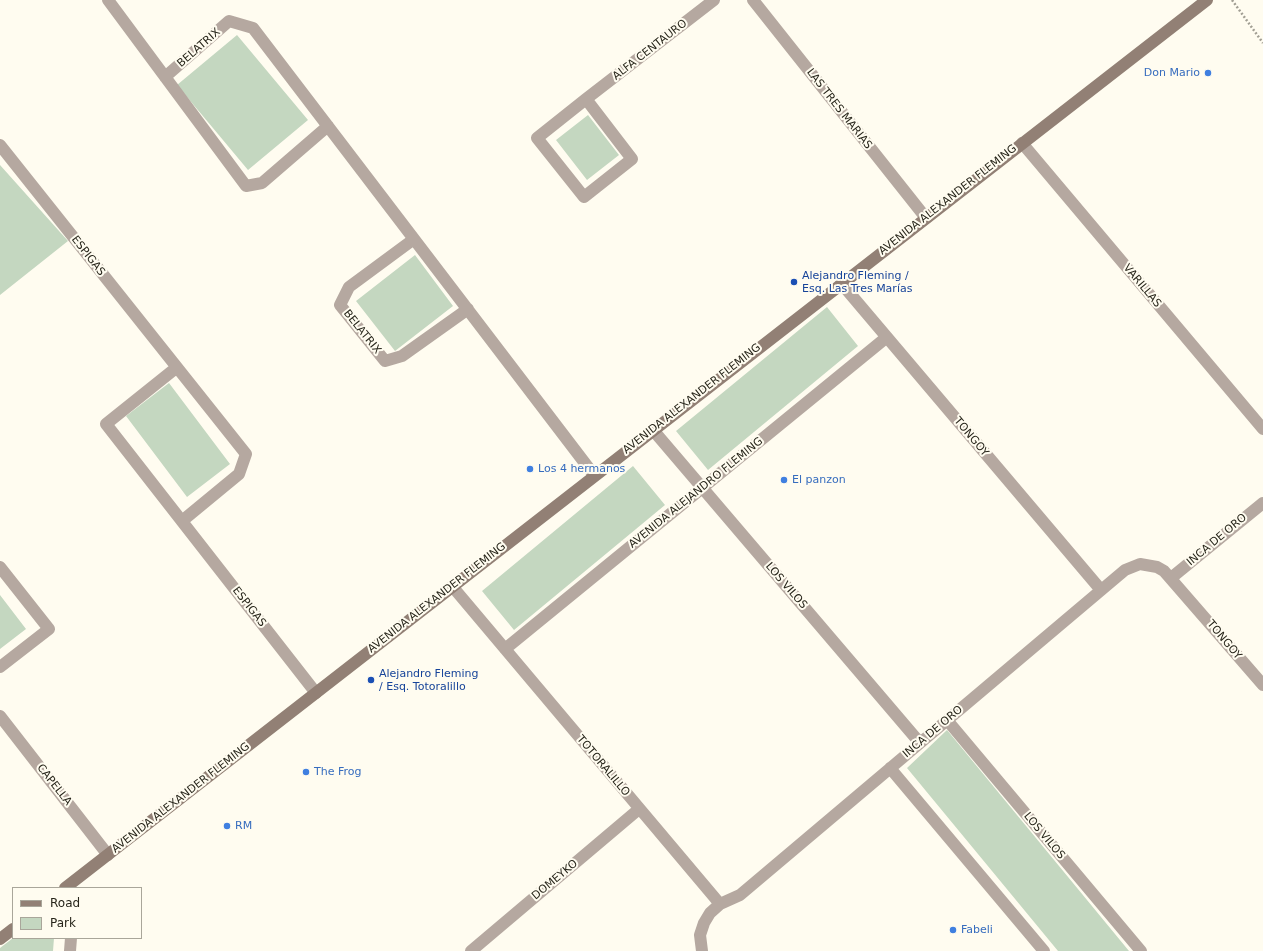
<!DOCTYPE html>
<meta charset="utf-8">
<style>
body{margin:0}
#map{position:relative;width:1263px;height:951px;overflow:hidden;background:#fffcf0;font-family:"DejaVu Sans",sans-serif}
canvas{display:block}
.legend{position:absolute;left:12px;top:887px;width:130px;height:52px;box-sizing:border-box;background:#fffcf0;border:1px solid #a9a69a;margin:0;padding:5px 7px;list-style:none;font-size:12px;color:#27251a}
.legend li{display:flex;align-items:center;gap:8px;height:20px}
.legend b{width:20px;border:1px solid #a9a69a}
</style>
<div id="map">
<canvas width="1263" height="951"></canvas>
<ul class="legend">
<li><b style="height:5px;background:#928075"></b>Road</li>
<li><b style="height:11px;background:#c4d7c0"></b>Park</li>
</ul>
</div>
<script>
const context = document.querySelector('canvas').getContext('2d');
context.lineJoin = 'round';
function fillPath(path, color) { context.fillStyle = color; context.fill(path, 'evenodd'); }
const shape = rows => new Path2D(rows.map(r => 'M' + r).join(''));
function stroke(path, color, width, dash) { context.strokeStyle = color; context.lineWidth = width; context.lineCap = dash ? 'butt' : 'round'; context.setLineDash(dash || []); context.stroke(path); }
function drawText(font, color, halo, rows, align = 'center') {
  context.font = font + ' "DejaVu Sans",sans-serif'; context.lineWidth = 4; context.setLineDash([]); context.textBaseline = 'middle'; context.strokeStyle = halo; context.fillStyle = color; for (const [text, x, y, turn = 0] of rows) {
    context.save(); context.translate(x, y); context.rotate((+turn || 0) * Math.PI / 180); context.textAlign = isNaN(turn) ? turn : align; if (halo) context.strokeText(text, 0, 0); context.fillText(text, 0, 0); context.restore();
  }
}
const green = shape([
 [237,35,308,120,248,170,177,85],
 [588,115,619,155,587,180,556,140],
 [0,165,68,241,0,295],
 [415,255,453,306,395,351,356,301],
 [827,307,858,346,708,470,676,431],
 [169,383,230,464,187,497,126,416],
 [633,466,665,505,514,630,482,591],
 [0,595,26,629,0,649],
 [947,730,1129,951,1058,951,907,768],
 [13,938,54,938,53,951,0,951,0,948]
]);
const path = shape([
 [1232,0,1263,43]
]);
const street = shape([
 [108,0,246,186,262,183,328,126],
 [753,0,926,218],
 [165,77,229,21,253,28,594,475],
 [586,99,632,159,584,197,537,138,586,99,714,0],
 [1022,143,1263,429],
 [0,145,246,454,239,474,182,521],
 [414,239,349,287,340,305,385,361,402,356,468,309],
 [841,283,1101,590],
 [176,368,106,424,316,693],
 [653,430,920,743],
 [0,567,49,629,0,667],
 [1171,578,1263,503],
 [452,586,720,904],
 [505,649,887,337],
 [0,716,108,855],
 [947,720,1141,951],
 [890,768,1044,951],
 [70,951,71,938],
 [471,951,639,809],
 [702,951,700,935,704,923,710,913,720,904,740,895,1125,570,1140,564,1157,567,1164,571,1263,685]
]);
const secondary = shape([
 [65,888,1207,0],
 [0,939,13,929]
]);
const markers = [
 [1208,73,4,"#3f7fe0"],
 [794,282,4,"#1a4fb4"],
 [530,469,4,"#3f7fe0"],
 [784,480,4,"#3f7fe0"],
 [371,680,4,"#1a4fb4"],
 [306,772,4,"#3f7fe0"],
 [227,826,4,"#3f7fe0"],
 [953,930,4,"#3f7fe0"]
];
const streetNames = [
 ["BELATRIX",199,48,-41],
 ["ALFA CENTAURO",650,50,-38],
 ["LAS TRES MARIAS",839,109,52],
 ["AVENIDA ALEXANDER FLEMING",948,200,-38],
 ["ESPIGAS",88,256,52],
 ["VARILLAS",1142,286,50],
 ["BELATRIX",362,332,51],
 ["AVENIDA ALEXANDER FLEMING",692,399,-38],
 ["TONGOY",971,437,50],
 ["AVENIDA ALEJANDRO FLEMING",696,493,-39],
 ["INCA DE ORO",1217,540,-40],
 ["LOS VILOS",786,586,49],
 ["AVENIDA ALEXANDER FLEMING",437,598,-38],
 ["ESPIGAS",249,607,52],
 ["TONGOY",1224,640,50],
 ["INCA DE ORO",933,732,-40],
 ["TOTORALILLO",603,766,50],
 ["CAPELLA",54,785,52],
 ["AVENIDA ALEXANDER FLEMING",181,798,-38],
 ["LOS VILOS",1044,836,50],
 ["DOMEYKO",555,880,-40]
];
const shopNames = [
 ["Don Mario",1200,73,"right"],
 ["Los 4 hermanos",538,469],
 ["El panzon",792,480],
 ["The Frog",314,772],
 ["RM",235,826],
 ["Fabeli",961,930]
];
const transitNames = [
 ["Alejandro Fleming /",802,276],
 ["Esq. Las Tres Marías",802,289],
 ["Alejandro Fleming",379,674],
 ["/ Esq. Totoralillo",379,687]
];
fillPath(green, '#c4d7c0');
stroke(path, '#a19e93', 2.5, [2, 2]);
stroke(street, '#b5a8a0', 12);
stroke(secondary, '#928075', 12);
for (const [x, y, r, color] of markers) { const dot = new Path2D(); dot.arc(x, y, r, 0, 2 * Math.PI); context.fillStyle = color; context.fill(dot); stroke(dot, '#fffcf0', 1.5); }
drawText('11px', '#27251a', '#fffcf0', streetNames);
drawText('11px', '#366cbe', '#fffcf0', shopNames, 'left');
drawText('11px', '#164399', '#fffcf0', transitNames, 'left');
</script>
